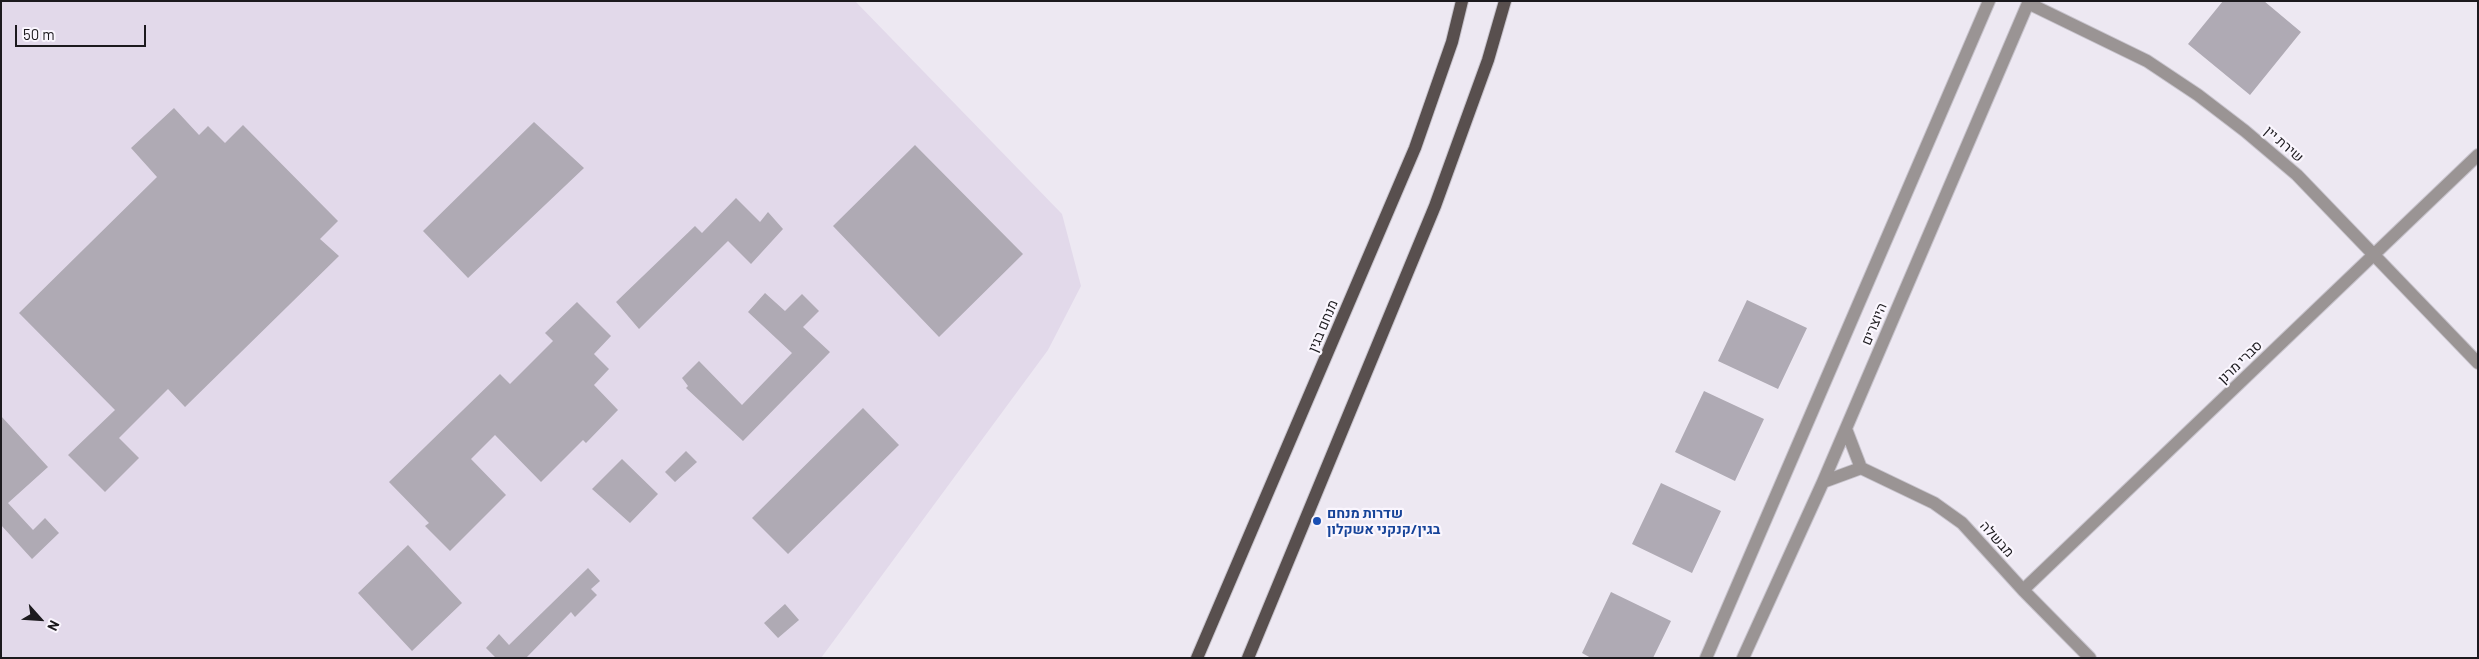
<!DOCTYPE html>
<meta charset="utf-8">
<style>
body{margin:0}
#map{position:relative;width:2479px;height:659px;overflow:hidden;background:#ede8f2;font-family:Barlow,sans-serif}
canvas{display:block}
.frame{position:absolute;inset:0;border:2px solid #1c1a1e;pointer-events:none}
.north{position:absolute;left:15px;top:594px;width:50px;height:50px;-webkit-text-stroke:4px #faf6fe;paint-order:stroke;rotate:116deg;font-size:14px;font-weight:700;line-height:20px;text-align:center;color:#1c1a1e}
.north::after{content:'';display:block;margin:auto;width:18px;height:22px;background:#1c1a1e;clip-path:polygon(50% 0,100% 100%,50% 72%,0 100%)}
.scale{position:absolute;left:15px;top:25px;width:131px;height:22px;box-sizing:border-box;border:2px solid #1c1a1e;border-top:0;padding-left:6px;font-size:15px;line-height:18px;white-space:nowrap;color:#1c1a1e;-webkit-text-stroke:4px #faf6fe;paint-order:stroke}
</style>
<div id="map">
<canvas width="2479" height="659"></canvas>
<div class="frame"></div>
<div class="north">N</div>
<div class="scale">50 m</div>
</div>
<script>
const context = document.querySelector('canvas').getContext('2d');
context.lineJoin = 'round';
function fillPath(path, color) { context.fillStyle = color; context.fill(path, 'evenodd'); }
const shape = rows => new Path2D(rows.map(r => 'M' + r).join(''));
function stroke(path, color, width, dash) { context.strokeStyle = color; context.lineWidth = width; context.lineCap = dash ? 'butt' : 'round'; context.setLineDash(dash || []); context.stroke(path); }
function drawText(font, color, halo, rows, align = 'center') {
  context.font = font + ' Barlow,Heebo,sans-serif'; context.lineWidth = 4.5; context.setLineDash([]); context.textBaseline = 'middle'; context.strokeStyle = halo; context.fillStyle = color; for (const [text, x, y, turn = 0] of rows) {
    context.save(); context.translate(x, y); context.rotate((+turn || 0) * Math.PI / 180); context.textAlign = isNaN(turn) ? turn : align; if (halo) context.strokeText(text, 0, 0); context.fillText(text, 0, 0); context.restore();
  }
}
const built = shape([
 [1,1,855,1,1062,214,1081,286,1048,350,821,658,1,658]
]);
const building = shape([
 [2223,1,2264,1,2301,32,2250,95,2188,44],
 [174,108,199,135,208,126,225,143,243,125,338,221,320,239,339,256,185,407,168,389,119,438,139,458,105,492,68,455,115,410,19,313,157,177,131,148],
 [534,122,584,168,468,278,423,231],
 [915,145,1023,254,939,337,833,226],
 [736,198,760,222,768,212,783,229,751,264,728,241,639,329,616,302,695,226,702,233],
 [765,293,785,311,802,294,819,311,803,327,830,352,743,441,686,388,688,386,682,378,699,361,742,405,792,353,748,312],
 [1747,300,1807,328,1778,389,1718,361],
 [577,302,611,336,594,354,609,369,594,385,618,410,586,443,583,440,541,482,495,435,471,459,506,495,450,551,425,526,429,523,389,482,500,374,510,384,553,341,545,333],
 [1704,391,1764,419,1735,481,1675,452],
 [863,408,899,445,788,554,752,518],
 [1,416,48,467,8,503,33,530,45,518,59,533,32,559,1,525],
 [686,451,697,462,675,482,665,472],
 [622,459,658,494,630,523,592,489],
 [1661,483,1721,511,1692,573,1632,544],
 [408,545,462,603,412,651,358,593],
 [588,568,600,581,591,589,597,595,575,617,571,612,526,658,496,658,486,648,499,634,509,645],
 [1611,592,1671,621,1653,658,1591,658,1582,653],
 [785,604,799,620,778,638,764,623]
]);
const minor = shape([
 [2028,3,2147,61,2198,95,2245,131,2297,175,2478,363],
 [1861,468,1934,503,1962,523,2023,590,2090,658],
 [1823,482,1861,468,1846,429],
 [2023,590,2478,155],
 [1706,658,1989,1],
 [1743,658,1823,482,2029,1]
]);
const major = shape([
 [1197,658,1415,148,1452,42,1462,1],
 [1248,658,1435,206,1488,60,1505,1]
]);
const markers = [
 [1317,521,5,"#1a4fb4"]
];
const streetNames = [
 ["שירת יין",2284,144,41],
 ["היוצרים",1874,324,-67],
 ["מנחם בגין",1323,326,-67],
 ["סברי מרנן",2240,362,-44],
 ["מבשלה",1997,539,48]
];
const transitNames = [
 ["שדרות מנחם",1327,513],
 ["בגין/קנקני אשקלון",1327,529]
];
fillPath(built, '#e2d9ea');
fillPath(building, '#afaab4');
stroke(minor, '#c7c3cc', 14);
stroke(major, '#c7c3cc', 14);
stroke(minor, '#9a9494', 12);
stroke(major, '#584f4e', 12);
for (const [x, y, r, color] of markers) { const dot = new Path2D(); dot.arc(x, y, r, 0, 2 * Math.PI); context.fillStyle = color; context.fill(dot); stroke(dot, '#faf6fe', 2); }
drawText('14px', '#1c1a1e', '#faf6fe', streetNames);
drawText('bold 14px', '#164399', '#faf6fe', transitNames, 'left');
</script>
